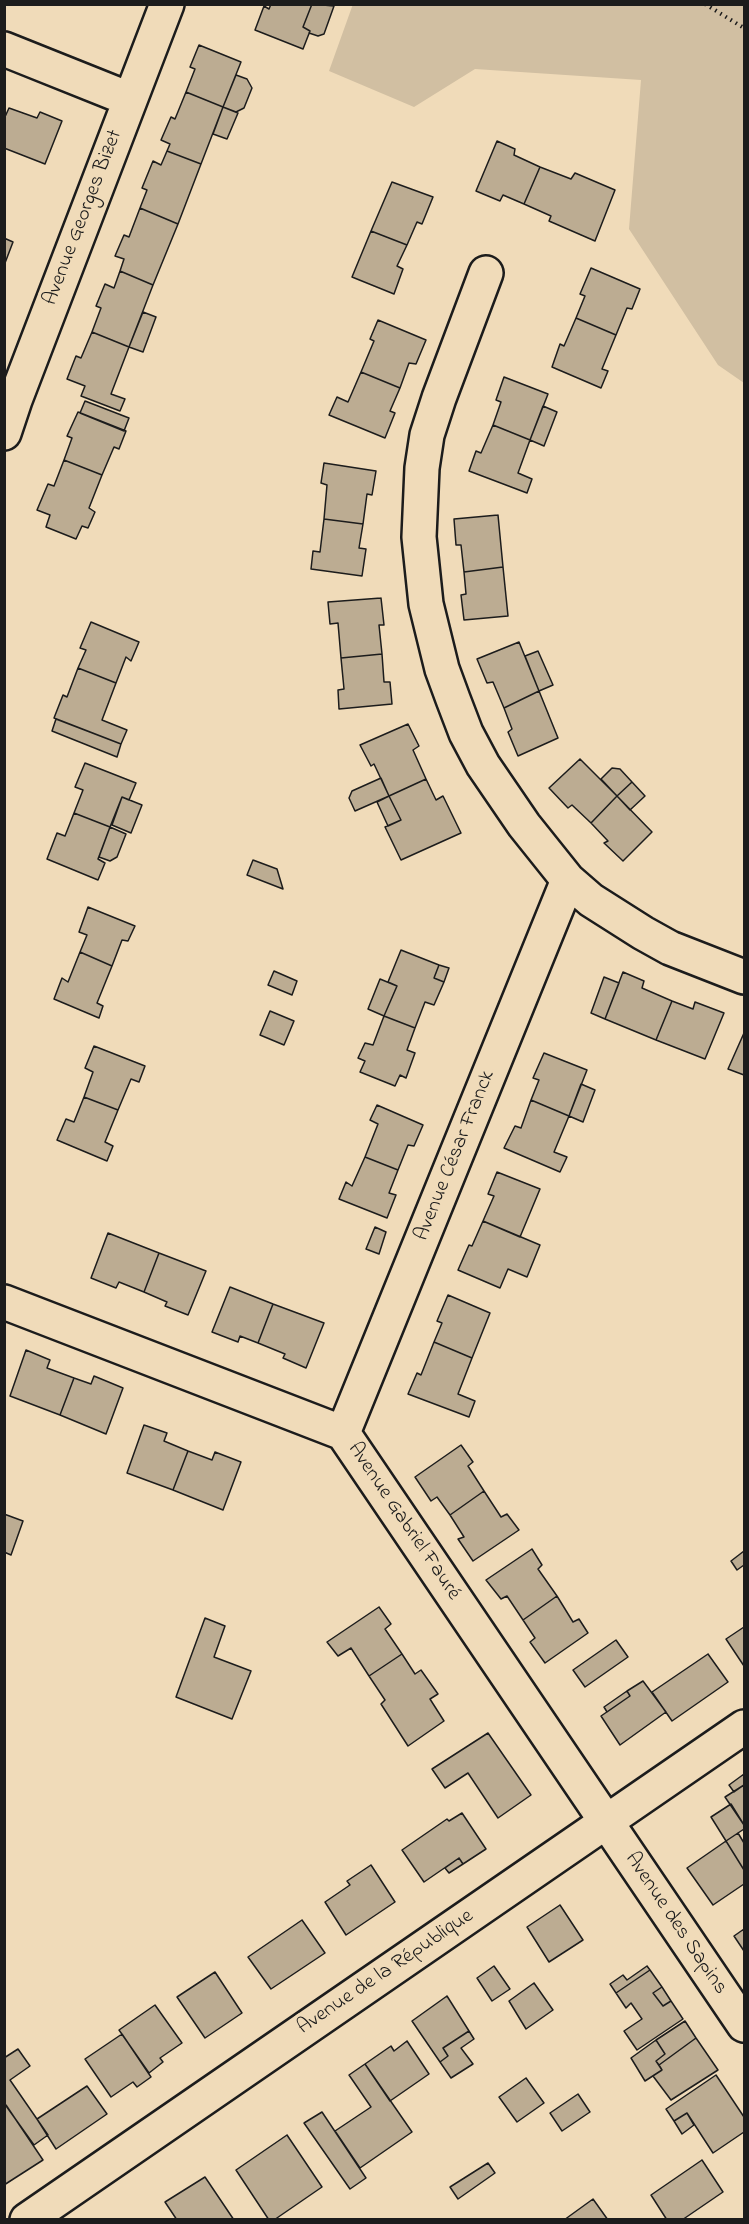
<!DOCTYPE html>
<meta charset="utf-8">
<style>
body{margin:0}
#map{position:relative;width:749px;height:2224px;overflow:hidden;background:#f0dbb9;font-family:"Indie Flower",sans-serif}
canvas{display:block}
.frame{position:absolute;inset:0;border:6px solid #1c1c1c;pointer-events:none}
</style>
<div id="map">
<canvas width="749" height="2224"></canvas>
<div class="frame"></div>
</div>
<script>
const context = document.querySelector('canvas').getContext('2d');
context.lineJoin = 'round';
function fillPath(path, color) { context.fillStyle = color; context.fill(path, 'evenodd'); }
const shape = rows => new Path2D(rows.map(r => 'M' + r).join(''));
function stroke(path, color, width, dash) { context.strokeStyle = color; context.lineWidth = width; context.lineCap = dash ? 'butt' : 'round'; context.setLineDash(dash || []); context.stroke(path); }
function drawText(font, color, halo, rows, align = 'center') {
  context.font = font + ' "Indie Flower",sans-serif'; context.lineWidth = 6; context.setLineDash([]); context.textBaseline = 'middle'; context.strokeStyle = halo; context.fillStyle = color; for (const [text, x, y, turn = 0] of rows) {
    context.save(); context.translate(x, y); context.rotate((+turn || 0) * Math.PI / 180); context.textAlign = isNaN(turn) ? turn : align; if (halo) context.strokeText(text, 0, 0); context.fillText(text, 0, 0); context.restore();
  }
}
const green = shape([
 [353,4,744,5,744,383,718,365,629,229,641,80,475,69,414,107,329,71]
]);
const building = shape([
 [271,4,312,4,303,27,310,31,303,49,255,30,264,6,269,9,271,4],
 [312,4,334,6,324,34,318,36,309,33,310,31,303,27,312,4],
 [199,45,241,62,223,107,186,92,195,69,190,67,199,45],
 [236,75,247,79,252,88,244,108,236,112,223,107,236,75],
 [186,92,223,107,201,164,167,151,170,144,161,140,171,117,175,119,186,92],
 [223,107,238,113,227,139,213,134,223,107],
 [9,108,37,118,40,112,62,121,45,164,4,148,4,119,9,108],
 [497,141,515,149,514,155,540,167,524,204,503,195,500,201,476,191,497,141],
 [167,151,201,164,178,224,140,208,147,190,142,188,153,161,161,165,167,151],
 [540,167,571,179,575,173,615,190,595,241,549,221,551,216,524,204,540,167],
 [392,182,433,197,422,224,417,222,407,245,371,231,392,182],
 [140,208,178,224,153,285,120,271,124,259,115,256,124,235,129,237,140,208],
 [371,231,407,245,397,266,403,269,394,294,352,277,371,231],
 [4,238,13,242,5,263,4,263,4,238],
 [591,268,640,289,632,309,627,308,616,335,576,318,585,296,580,294,591,268],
 [120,271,153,285,129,347,92,332,101,308,96,306,105,284,114,288,120,271],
 [143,312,156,317,143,352,129,347,143,312],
 [576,318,616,335,602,369,608,371,601,388,552,367,560,344,564,346,576,318],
 [378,320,426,340,416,364,409,363,400,388,361,372,374,341,370,339,378,320],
 [92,332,129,347,111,394,125,399,120,411,81,396,85,386,67,379,76,356,81,358,92,332],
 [361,372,400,388,390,411,395,413,385,438,329,415,337,397,348,402,361,372],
 [504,377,548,394,530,440,493,425,501,402,496,400,504,377],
 [85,401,129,418,124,431,80,413,85,401],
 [543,406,557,412,544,446,530,440,543,406],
 [78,412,126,431,119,449,114,447,102,475,64,460,72,438,67,436,78,412],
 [493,425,530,440,518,473,532,479,527,493,469,471,476,451,481,453,493,425],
 [64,460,102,475,89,508,95,512,88,528,82,526,76,539,46,527,50,515,37,510,48,484,54,486,64,460],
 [324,463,376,471,372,495,367,494,363,524,324,519,327,485,321,483,324,463],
 [498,515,503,567,464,572,461,545,456,545,454,519,498,515],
 [324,519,363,524,359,548,366,549,362,576,311,569,313,551,320,552,324,519],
 [503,567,508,616,464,620,461,595,466,594,464,572,503,567],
 [381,598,384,625,379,625,382,654,341,658,338,623,330,624,328,602,381,598],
 [91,622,139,642,131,661,126,657,116,683,78,668,86,650,80,648,91,622],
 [519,642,539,691,504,708,493,682,487,683,477,659,519,642],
 [538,651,553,685,539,691,525,656,538,651],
 [382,654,384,682,390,682,392,704,339,709,338,690,344,689,341,658,382,654],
 [78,668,116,683,102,720,127,730,121,744,54,718,63,695,67,697,78,668],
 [539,691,558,738,518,756,508,732,512,729,504,708,539,691],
 [56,719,121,744,117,757,52,731,56,719],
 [408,724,419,746,413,750,426,779,389,796,374,764,371,766,360,745,408,724],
 [580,759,617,796,591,823,572,805,568,808,549,788,580,759],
 [85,763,136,783,129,800,122,797,110,827,74,813,83,790,75,787,85,763],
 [612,768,620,769,632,782,617,796,601,779,612,768],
 [381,778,389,796,355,811,349,798,352,791,381,778],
 [426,779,436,800,443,796,461,833,401,860,385,827,401,820,389,796,426,779],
 [632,782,645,796,630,810,617,796,632,782],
 [389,796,401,820,388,826,377,802,389,796],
 [617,796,652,832,623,861,604,843,608,841,591,823,617,796],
 [122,797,142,805,131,833,112,825,122,797],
 [74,813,110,827,98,859,105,863,98,880,47,859,57,833,65,836,74,813],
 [110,827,126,834,117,857,110,861,99,857,110,827],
 [253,860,277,869,283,889,247,875,253,860],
 [88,907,135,926,128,941,122,940,112,966,80,952,87,935,79,932,88,907],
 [401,950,439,965,434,978,444,982,434,1005,425,1002,415,1028,384,1016,397,986,388,982,401,950],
 [80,952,112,966,97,1003,103,1006,99,1018,54,999,62,978,68,982,80,952],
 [439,965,449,968,444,982,434,978,439,965],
 [274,971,297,981,292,995,268,985,274,971],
 [623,972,644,981,642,988,672,1001,656,1040,605,1019,623,972],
 [604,977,619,983,605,1019,591,1013,604,977],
 [380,979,397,986,384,1016,368,1009,380,979],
 [672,1001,693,1009,695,1002,724,1013,705,1059,656,1040,672,1001],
 [270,1011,294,1021,284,1045,260,1035,270,1011],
 [384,1016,415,1028,407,1050,415,1053,406,1078,400,1075,395,1086,360,1072,365,1061,358,1058,365,1043,373,1045,384,1016],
 [744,1033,744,1075,728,1069,744,1033],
 [94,1046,145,1066,139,1082,131,1079,118,1110,84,1097,93,1072,85,1068,94,1046],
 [544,1053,587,1070,569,1116,531,1100,539,1080,533,1078,544,1053],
 [581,1084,595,1090,583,1122,569,1116,581,1084],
 [84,1097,118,1110,105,1142,113,1146,107,1161,57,1140,66,1119,74,1122,84,1097],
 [531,1100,569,1116,554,1152,567,1157,560,1172,504,1148,515,1126,521,1128,531,1100],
 [377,1105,423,1125,414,1146,408,1145,398,1170,365,1157,378,1124,370,1120,377,1105],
 [365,1157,398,1170,389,1193,396,1195,387,1218,339,1199,346,1182,352,1186,365,1157],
 [497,1172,540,1189,520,1237,483,1221,494,1196,488,1194,497,1172],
 [483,1221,540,1245,527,1277,508,1269,500,1288,458,1270,469,1245,472,1246,483,1221],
 [375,1227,386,1232,379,1254,366,1249,375,1227],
 [108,1233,159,1253,144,1292,119,1282,116,1288,91,1278,108,1233],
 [159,1253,206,1271,188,1315,165,1306,167,1302,144,1292,159,1253],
 [230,1287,273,1304,258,1343,240,1336,238,1342,212,1332,230,1287],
 [448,1295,490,1313,472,1358,434,1342,442,1323,437,1321,448,1295],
 [273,1304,324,1323,306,1368,283,1358,285,1354,258,1343,273,1304],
 [434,1342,472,1358,458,1394,475,1401,469,1417,408,1394,417,1373,421,1375,434,1342],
 [26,1350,50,1360,47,1368,74,1378,60,1415,10,1396,26,1350],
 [94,1376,123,1388,106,1434,60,1415,74,1378,91,1384,94,1376],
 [144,1425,167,1433,164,1441,188,1451,173,1490,127,1473,144,1425],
 [461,1445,473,1462,468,1466,484,1491,450,1515,437,1497,431,1501,415,1477,461,1445],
 [188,1451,212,1460,215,1452,241,1462,223,1510,173,1490,188,1451],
 [484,1491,501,1517,507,1514,519,1530,473,1561,458,1539,464,1537,450,1515,484,1491],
 [4,1514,23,1521,11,1555,4,1552,4,1514],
 [532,1549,542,1565,538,1569,557,1596,523,1620,507,1596,501,1599,486,1580,532,1549],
 [744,1551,744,1565,737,1570,731,1561,744,1551],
 [557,1596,573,1622,579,1619,588,1633,545,1663,530,1642,535,1638,523,1620,557,1596],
 [379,1607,391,1624,385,1629,402,1654,369,1676,351,1648,338,1656,327,1642,379,1607],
 [205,1618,225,1626,214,1657,251,1671,232,1719,176,1697,205,1618],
 [744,1627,744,1666,726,1639,744,1627],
 [616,1640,628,1657,585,1687,573,1670,616,1640],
 [402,1654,415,1674,421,1670,438,1694,430,1699,444,1721,408,1746,381,1704,385,1700,369,1676,402,1654],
 [708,1654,728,1682,672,1721,652,1692,708,1654],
 [643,1681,666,1712,620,1745,601,1716,630,1696,627,1691,643,1681],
 [627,1691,630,1696,607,1712,604,1707,627,1691],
 [488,1733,531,1795,498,1818,468,1773,445,1788,432,1769,488,1733],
 [744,1774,744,1785,734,1792,729,1785,744,1774],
 [744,1785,744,1825,725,1797,744,1785],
 [731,1804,744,1825,744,1829,726,1841,711,1817,731,1804],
 [462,1813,486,1849,463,1864,459,1858,424,1882,402,1850,447,1819,449,1821,462,1813],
 [738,1833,744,1843,744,1870,726,1841,738,1833],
 [726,1841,744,1870,744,1884,713,1905,687,1868,726,1841],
 [459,1858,463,1864,449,1873,445,1868,459,1858],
 [371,1865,395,1902,346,1935,325,1902,350,1885,347,1881,371,1865],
 [560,1905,583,1940,549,1962,527,1927,560,1905],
 [302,1920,325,1953,271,1989,248,1957,302,1920],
 [744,1929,744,1951,734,1936,744,1929],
 [494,1966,510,1989,492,2001,477,1978,494,1966],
 [647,1966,650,1970,616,1993,610,1984,623,1975,627,1980,647,1966],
 [650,1970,662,1987,653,1993,663,2006,671,2001,683,2019,637,2050,624,2031,642,2019,631,2003,626,2008,616,1993,650,1970],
 [215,1972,242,2013,205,2038,177,1997,215,1972],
 [534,1983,553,2010,526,2029,509,2001,534,1983],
 [662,1987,671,2001,663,2006,653,1993,662,1987],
 [447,1996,469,2031,443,2048,448,2056,440,2062,412,2021,447,1996],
 [155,2005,182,2043,160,2058,163,2062,149,2073,119,2030,155,2005],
 [685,2021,696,2038,659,2065,656,2061,665,2054,656,2040,685,2021],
 [469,2031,474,2039,461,2048,473,2064,451,2078,440,2062,448,2056,443,2048,469,2031],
 [122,2034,151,2077,137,2087,133,2082,111,2097,85,2059,122,2034],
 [696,2038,718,2070,671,2100,653,2076,662,2070,659,2065,696,2038],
 [656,2040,665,2054,656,2061,662,2070,645,2081,631,2058,656,2040],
 [407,2041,429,2074,390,2101,365,2064,391,2046,394,2051,407,2041],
 [18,2049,30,2066,10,2080,48,2135,34,2145,4,2103,4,2058,18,2049],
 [365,2064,412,2132,360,2168,335,2131,371,2107,349,2075,365,2064],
 [716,2075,744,2117,744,2132,713,2153,687,2113,674,2121,666,2109,716,2075],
 [526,2078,544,2103,517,2122,499,2097,526,2078],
 [87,2086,107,2114,56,2149,37,2119,87,2086],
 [578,2094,590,2112,562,2131,550,2113,578,2094],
 [6,2105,43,2160,4,2185,4,2106,6,2105],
 [322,2112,366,2178,350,2189,304,2123,322,2112],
 [687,2113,694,2125,682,2134,674,2121,687,2113],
 [287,2135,322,2187,274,2220,269,2220,236,2170,287,2135],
 [702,2160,723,2192,682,2220,667,2220,651,2195,702,2160],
 [488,2163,495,2173,458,2199,450,2187,488,2163],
 [205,2177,234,2220,177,2220,165,2202,205,2177],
 [593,2199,608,2220,564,2220,593,2199]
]);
const path = shape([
 [705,4,744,28]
]);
const minor = shape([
 [4,49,129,99],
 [486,273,439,398,427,435,422,468,419,537,426,604,442,669,453,699,466,733,483,765,524,825,568,880,591,900,643,933,670,948,744,977],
 [4,433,15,400,167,4],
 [4,1302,343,1433,744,2025],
 [343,1433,568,880],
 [27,2220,744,1727]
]);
const streetNames = [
 ["Avenue Georges Bizet",84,218,-69],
 ["Avenue César Franck",456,1156,-68],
 ["Avenue Gabriel Fauré",403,1522,56],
 ["Avenue des Sapins",675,1924,56],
 ["Avenue de la République",386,1973,-34]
];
fillPath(green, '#d1bfa2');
fillPath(building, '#bcac92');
stroke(building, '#1c1c1c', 1.5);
stroke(minor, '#1c1c1c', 38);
stroke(path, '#1c1c1c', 4, [1.5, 4.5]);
stroke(minor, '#f0dbb9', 33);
drawText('21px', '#1c1c1c', '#f0dbb9', streetNames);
</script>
